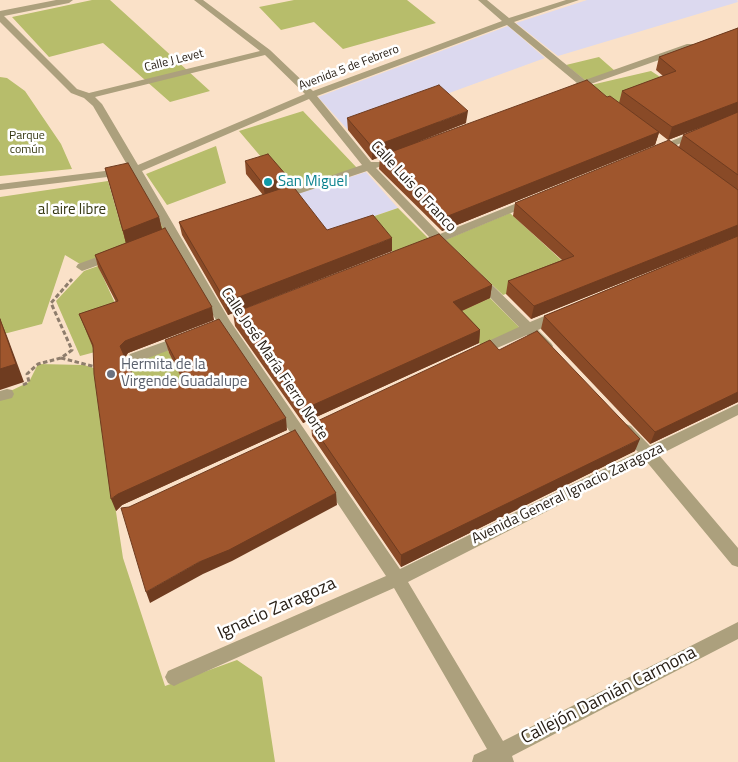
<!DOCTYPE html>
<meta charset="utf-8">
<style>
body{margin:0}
canvas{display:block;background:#fae1c8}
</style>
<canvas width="738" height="762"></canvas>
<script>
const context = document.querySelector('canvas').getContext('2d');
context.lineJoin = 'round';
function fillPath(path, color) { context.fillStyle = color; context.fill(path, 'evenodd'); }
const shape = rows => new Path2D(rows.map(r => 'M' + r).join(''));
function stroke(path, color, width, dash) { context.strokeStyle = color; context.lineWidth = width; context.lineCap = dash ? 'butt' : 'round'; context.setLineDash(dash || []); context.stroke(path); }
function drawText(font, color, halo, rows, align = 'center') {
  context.font = font + ' "Titillium Web",sans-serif'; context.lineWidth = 5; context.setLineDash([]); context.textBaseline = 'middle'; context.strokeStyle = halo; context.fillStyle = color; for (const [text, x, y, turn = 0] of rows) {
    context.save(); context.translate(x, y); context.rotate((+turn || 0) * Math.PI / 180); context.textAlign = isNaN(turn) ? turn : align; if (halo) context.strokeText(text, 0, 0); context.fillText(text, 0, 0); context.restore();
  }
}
const commercial = shape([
 [587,0,737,0,738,2,558,56,516,23],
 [508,26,545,58,348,130,318,97],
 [366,172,398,208,321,234,291,196]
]);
const green = shape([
 [92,0,110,0,210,91,170,102,103,43,49,57,12,17],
 [294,0,407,0,436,23,343,49,314,22,281,30,259,7],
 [599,57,615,71,586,81,566,65],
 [651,71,668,82,622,108,591,85],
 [0,77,7,78,25,91,61,144,72,169,0,176],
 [303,111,357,168,290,191,239,131],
 [216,146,226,183,167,205,146,174],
 [108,181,119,219,153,209,166,233,80,264,65,255,42,324,0,335,0,197],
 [398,208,429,239,394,254,373,228,363,220],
 [510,213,571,269,503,295,445,240],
 [98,266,120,314,95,352,80,356,56,301,84,271],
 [490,298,520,328,482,346,452,315],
 [167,349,189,392,142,403,126,363],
 [38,364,84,365,97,369,106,446,123,558,165,686,237,660,262,677,275,762,0,762,0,396,29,382]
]);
const path = shape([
 [61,358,96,367],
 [23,385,29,382,27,374,38,364,61,358,72,350,51,303,72,279]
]);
const pedestrian = shape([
 [7,389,12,390,14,394,12,398,0,401,0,391,7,389]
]);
const minor = shape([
 [56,0,73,0,69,3,4,16,77,89,89,93,260,51,194,0,203,0,270,50,313,91,502,21,478,0,487,0,509,18,566,0,579,0,514,22,585,80,687,44,693,44,693,48,591,84,594,88,592,90,586,90,582,87,571,91,566,88,577,83,507,25,317,96,371,162,381,162,382,164,381,166,376,168,440,234,527,199,535,199,537,201,535,203,446,240,454,249,448,253,444,252,437,244,427,245,425,242,430,238,367,171,283,199,275,199,273,197,275,195,362,165,309,99,142,171,230,321,400,569,638,452,621,434,619,430,621,426,626,424,631,426,650,446,738,404,738,415,659,455,738,548,738,567,732,565,646,461,408,582,503,741,738,622,738,639,512,756,514,762,472,762,474,755,487,749,394,588,180,683,174,686,168,683,165,677,168,671,386,576,220,327,132,174,0,190,0,184,129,168,93,106,84,98,71,93,0,22,0,11,56,0],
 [265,55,305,94,138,165,102,104,95,97,265,55],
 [698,130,702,131,703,133,702,135,661,151,653,151,652,149,698,130],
 [114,251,120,255,118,258,82,271,76,267,78,264,114,251],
 [478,274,482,275,530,322,554,312,564,312,565,315,564,318,538,330,551,343,553,346,551,349,541,349,527,335,481,355,471,355,469,352,471,349,519,327,474,281,472,278,478,274],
 [183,335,188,337,190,340,188,343,135,363,130,362,128,358,130,354,183,335]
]);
const wall = shape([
 [738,28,738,236,531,319,506,294,508,281,562,260,513,216,515,203,679,147,683,135,717,121,668,140,659,133,655,145,442,231,379,169,380,157,372,160,348,130,347,118,466,123,417,142,607,97,619,103,622,91,663,76,656,70,659,57],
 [245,161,288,186,327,230,392,251,228,315,182,235,179,222,263,195,246,174],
 [105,168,159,217,162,229,214,320,128,353,125,358,139,390,183,381,169,353,165,340,287,430,122,505,116,511,93,348,84,326,79,314,116,302,98,267,95,255,126,243],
 [738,236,738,402,650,444,541,329,544,316],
 [492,285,490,298,462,311,480,330,479,343,303,423,235,326,233,313],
 [311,424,635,451,401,567,312,436]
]);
const shadedWall = shape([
 [738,102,738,113,668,140,672,127],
 [468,111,466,123,372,160,372,147],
 [659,132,655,145,442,231,443,218],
 [287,176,288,189,265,196,263,184],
 [159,217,162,230,126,244,123,231],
 [738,225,738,236,531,319,534,306],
 [392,238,392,251,228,315,226,302],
 [492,285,490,298,452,315,453,302],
 [212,307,214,320,128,353,124,359,120,346,125,341],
 [0,319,7,336,24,382,0,390],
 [480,330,479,343,303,423,302,410],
 [738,392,738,402,650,444,655,432],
 [286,418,287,430,122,505,116,511,111,499,118,494],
 [640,439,635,451,401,567,401,555],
 [336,493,337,505,232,561,203,574,150,603,146,592,199,562]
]);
const building = shape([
 [738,28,738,102,672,127,622,91,676,71,659,57,738,28],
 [587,80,607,97,610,96,659,132,443,218,380,156,587,80],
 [439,85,468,111,372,147,347,118,439,85],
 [738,112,738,175,683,135,738,112],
 [669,140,738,190,738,225,534,306,508,281,574,256,515,203,669,140],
 [268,154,287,176,263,184,245,161,268,154],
 [128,163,159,217,123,231,105,168,128,163],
 [292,185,327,230,373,215,392,238,226,302,179,222,292,185],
 [165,228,212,307,125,341,120,346,139,390,186,380,165,340,219,319,286,418,118,494,111,499,94,374,93,345,79,314,118,301,95,255,165,228],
 [439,234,492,285,453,302,480,330,302,410,233,313,439,234],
 [738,236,738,392,655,432,544,316,738,236],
 [0,319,16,364,0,369,0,319],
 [537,331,640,439,401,555,311,424,490,340,499,350,537,331],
 [295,430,336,493,229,550,199,562,146,592,121,508,129,507,295,430]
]);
const markers = [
 [268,182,5,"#0f9aa8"],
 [111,374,5,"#6b7280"]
];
const farStreetnames = [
 ["Calle J Levet",174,61,-14],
 ["Avenida 5 de Febrero",349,68,-21]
];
const farParknames = [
 ["Parque",27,136],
 ["común",27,150]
];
const cultureNames = [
 ["San Miguel",278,182]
];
const streetNames = [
 ["Calle Luis G Franco",413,187,47],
 ["Calle José María Fierro Norte",274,364,56],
 ["Avenida General Ignacio Zaragoza",568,494,-26]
];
const parkNames = [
 ["al aire libre",72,210]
];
const worshipNames = [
 ["Hermita de la",121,365],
 ["Virgende Guadalupe",121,382]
];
const nearStreetnames = [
 ["Ignacio Zaragoza",277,609,-24],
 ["Callejón Damián Carmona",609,696,-27]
];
fillPath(commercial, '#dcd9ef');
fillPath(green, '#b7bd6b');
stroke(path, '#8e7d6c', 3, [4.5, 2.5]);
fillPath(pedestrian, '#aca07d');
fillPath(minor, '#aca07d');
fillPath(wall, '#894a27');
fillPath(shadedWall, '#6f3c20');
fillPath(building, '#9f562d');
stroke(building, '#6f3c20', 1);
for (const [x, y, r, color] of markers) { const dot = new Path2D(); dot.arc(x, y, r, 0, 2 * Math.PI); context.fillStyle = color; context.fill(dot); stroke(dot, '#fff', 2); }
drawText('12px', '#292017', '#fff', farStreetnames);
drawText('12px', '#363813', '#fff', farParknames);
drawText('15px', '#0d838f', '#fff', cultureNames, 'left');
drawText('15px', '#292017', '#fff', streetNames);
drawText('15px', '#363813', '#fff', parkNames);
drawText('15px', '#5b616d', '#fff', worshipNames, 'left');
drawText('18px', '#292017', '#fff', nearStreetnames);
</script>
